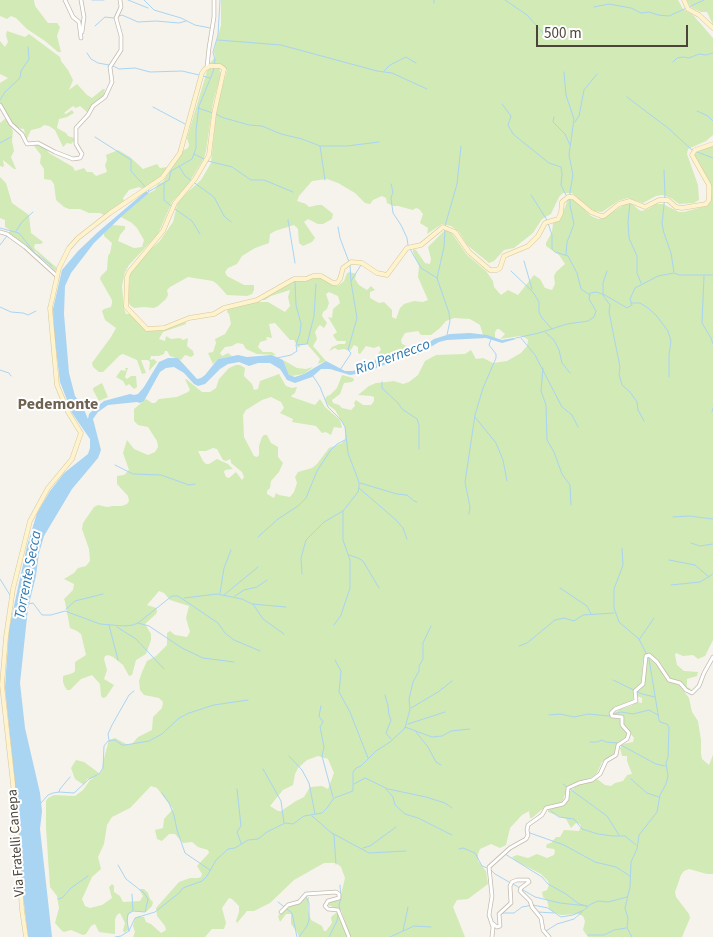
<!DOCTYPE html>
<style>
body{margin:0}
#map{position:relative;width:713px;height:937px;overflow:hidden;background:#f6f3ec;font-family:"Source Sans 3",sans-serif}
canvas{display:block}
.scale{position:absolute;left:536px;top:25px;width:152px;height:22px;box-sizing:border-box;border:2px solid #4b4439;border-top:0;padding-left:6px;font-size:15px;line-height:18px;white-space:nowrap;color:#4b4439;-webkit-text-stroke:4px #fff;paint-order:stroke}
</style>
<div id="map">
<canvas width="713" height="937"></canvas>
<div class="scale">500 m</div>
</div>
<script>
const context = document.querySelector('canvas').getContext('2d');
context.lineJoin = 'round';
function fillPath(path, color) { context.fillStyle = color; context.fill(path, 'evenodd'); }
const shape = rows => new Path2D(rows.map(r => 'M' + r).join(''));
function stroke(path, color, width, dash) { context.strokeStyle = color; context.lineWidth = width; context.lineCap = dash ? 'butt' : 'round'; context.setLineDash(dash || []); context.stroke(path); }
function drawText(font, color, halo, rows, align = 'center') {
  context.font = font + ' "Source Sans 3",sans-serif'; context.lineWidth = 4; context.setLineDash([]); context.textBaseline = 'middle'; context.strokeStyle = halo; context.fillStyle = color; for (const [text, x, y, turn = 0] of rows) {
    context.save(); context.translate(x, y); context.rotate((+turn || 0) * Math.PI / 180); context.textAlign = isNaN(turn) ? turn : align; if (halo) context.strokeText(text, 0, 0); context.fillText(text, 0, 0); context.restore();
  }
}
const green = shape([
 [0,0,34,0,35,6,48,23,57,23,60,27,57,36,61,52,58,52,45,41,27,29,16,18,11,16,7,19,0,16],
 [221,0,678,0,683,9,693,15,713,38,713,135,706,141,688,149,687,154,698,185,699,200,694,203,679,204,671,198,662,195,656,196,643,203,628,198,618,201,602,212,594,211,572,193,563,193,559,197,551,214,542,219,533,233,514,248,504,250,494,261,489,263,467,245,459,232,451,226,442,224,427,234,428,228,420,223,423,214,419,209,416,208,413,210,398,206,393,206,387,203,386,198,382,196,373,200,370,204,365,203,355,193,338,183,327,179,312,181,299,196,297,201,306,204,309,207,318,205,322,205,333,214,332,219,323,224,318,224,308,219,304,222,315,238,312,242,303,246,299,243,298,229,294,225,275,231,270,234,269,243,255,248,242,256,237,264,228,268,225,272,227,276,244,285,254,285,254,290,252,294,247,296,227,295,217,284,213,281,188,277,170,287,167,290,168,295,166,299,158,306,154,308,144,307,134,308,130,305,128,301,130,273,148,251,159,242,173,222,178,201,201,180,211,163,217,105,227,70,221,65,211,65,210,63,215,57,214,51,221,25],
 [687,0,713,0,713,25,707,12,701,12,692,8,688,3],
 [7,31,25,37,29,34,60,57,61,61,68,70,73,80,69,90,77,84,87,95,92,98,103,89,105,89,103,97,91,107,88,113,80,106,76,108,73,106,64,113,66,114,72,110,74,113,67,117,59,119,57,128,66,133,68,136,74,138,74,141,71,144,67,143,63,147,55,130,49,126,44,125,40,128,31,130,26,141,24,129,17,128,12,124,0,103,0,83,8,78,0,74,0,41,5,47,8,42,6,35],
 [219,68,221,74,213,103,206,151,204,158,187,186,172,202,158,234,129,265,125,272,122,286,124,309,126,314,130,314,145,329,162,330,186,322,186,324,163,332,159,339,165,341,166,336,171,339,180,338,183,340,188,338,187,346,193,351,194,355,191,357,185,355,181,360,170,356,167,351,165,351,164,354,159,356,151,356,150,360,154,359,157,362,149,371,150,362,148,360,141,360,146,373,142,374,137,360,123,354,120,355,103,372,99,372,93,367,92,363,111,337,116,328,105,320,102,311,104,309,111,307,112,303,112,300,100,279,101,276,107,270,108,256,110,253,112,243,104,236,104,233,112,225,125,226,125,229,120,235,118,241,134,248,142,247,144,240,137,228,132,223,121,217,149,193,155,190,158,184,163,182,182,151,188,148,189,145,187,138,207,71,209,69],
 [6,118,13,131,12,141,14,151,11,157,16,169,14,169,3,160,4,166,3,167,0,166,0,123],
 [37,144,45,148,49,153,73,167,75,171,84,168,87,172,92,172,96,176,107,172,105,165,107,160,106,155,118,150,130,157,143,169,157,164,160,168,168,167,159,178,143,189,139,187,129,190,123,198,124,201,104,215,100,213,89,213,80,209,69,209,64,207,56,200,54,184,51,180,44,179,44,169,40,163,41,155,34,146],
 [713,146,713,640,705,656,698,659,693,655,683,656,676,653,675,655,677,665,684,671,698,672,697,676,687,679,687,687,691,689,688,690,680,681,669,679,662,665,657,659,648,654,645,655,643,660,641,683,633,691,633,701,615,707,610,713,611,718,621,719,627,732,626,737,618,743,616,752,602,762,597,773,592,777,568,786,563,800,559,804,546,806,532,818,530,818,529,811,522,815,510,828,506,845,500,848,491,844,480,849,478,854,478,861,486,871,488,884,468,899,457,900,453,907,465,937,350,937,341,910,328,905,332,901,340,899,345,878,341,867,336,863,324,863,294,880,270,903,254,911,247,911,237,923,236,921,239,912,239,906,232,899,229,898,222,908,226,923,224,929,212,929,205,937,133,937,135,932,133,926,135,918,139,916,144,917,146,922,151,924,161,933,166,930,165,926,157,916,156,908,179,882,190,878,198,878,201,877,202,874,197,866,209,853,208,850,198,847,192,842,183,843,175,834,169,834,162,841,157,839,155,830,163,828,164,819,173,809,157,788,151,786,130,808,112,817,107,825,104,844,98,857,101,869,92,877,82,899,85,906,90,908,102,905,112,898,109,887,112,884,114,886,114,892,120,896,123,902,140,901,143,896,139,889,144,889,148,893,150,899,153,902,152,906,146,912,134,911,130,913,128,916,128,930,124,933,123,930,125,923,120,913,117,915,115,919,115,934,114,934,99,932,95,924,91,926,86,934,83,935,71,930,64,932,62,931,55,923,59,908,57,896,50,887,46,828,46,801,48,798,54,795,75,796,83,790,90,780,94,778,87,779,84,785,75,779,71,768,76,760,84,762,99,773,97,776,102,771,103,762,109,740,115,738,126,744,132,744,138,737,152,730,153,717,162,708,163,702,159,698,144,695,140,690,139,681,142,672,147,661,156,656,167,645,167,633,170,631,175,635,187,637,190,632,186,618,189,606,170,600,164,593,159,591,147,605,156,608,157,611,156,614,145,624,151,634,151,640,146,654,136,660,132,675,129,676,123,665,113,657,108,655,105,656,104,659,107,670,104,679,114,685,106,697,103,698,101,696,100,684,92,675,81,679,70,690,67,690,65,687,63,682,63,676,73,673,75,671,75,662,86,655,81,634,77,631,70,628,65,602,64,599,73,590,74,584,64,579,74,573,78,568,86,566,90,561,89,549,82,529,83,523,94,507,98,505,107,507,113,506,122,506,127,504,129,501,128,496,117,484,117,476,124,475,129,470,123,453,127,440,134,449,148,455,155,452,158,447,157,441,148,427,138,425,134,421,134,409,146,399,152,403,155,403,159,399,177,397,188,392,190,390,185,379,186,379,202,392,210,392,216,388,219,379,229,368,236,365,240,365,245,368,244,376,252,384,254,390,258,389,260,381,279,374,286,386,292,388,297,387,295,393,291,396,292,397,315,405,320,399,325,407,340,420,342,427,341,428,334,427,331,435,326,432,322,433,316,426,292,422,293,419,280,413,284,408,281,402,271,397,262,400,246,410,243,415,244,437,254,456,257,457,259,455,259,446,262,437,264,435,267,435,271,443,278,447,278,457,283,463,279,472,271,481,270,488,267,491,267,494,274,498,276,493,279,495,290,497,294,492,297,483,295,477,298,472,312,468,317,464,329,448,342,443,345,439,345,427,335,410,328,405,325,399,327,396,330,395,337,388,342,375,353,378,354,380,352,382,344,383,340,394,332,400,333,403,339,405,342,408,351,410,355,406,354,403,356,400,363,405,371,405,374,401,374,397,371,396,358,395,369,386,376,383,387,382,394,381,403,384,409,382,418,375,425,361,436,355,465,354,471,350,476,359,483,358,493,363,507,361,521,353,527,346,528,340,526,338,520,336,500,339,505,334,499,329,497,329,495,332,495,339,483,335,480,325,470,319,454,318,446,321,440,328,431,335,421,335,418,331,405,333,401,340,402,344,409,347,421,348,417,351,386,355,374,362,381,349,379,346,374,348,366,346,360,354,358,353,358,347,354,345,350,351,344,349,338,350,335,348,329,351,332,347,339,344,345,344,346,341,337,341,334,337,333,335,337,332,328,317,332,318,333,309,340,303,338,296,329,292,326,294,329,303,327,309,323,312,322,316,327,323,324,328,320,325,318,327,315,332,317,339,313,346,326,361,318,364,320,359,307,344,301,345,298,348,294,340,290,340,275,323,269,324,272,338,266,337,267,340,260,342,258,347,263,352,272,352,276,355,257,354,246,349,243,344,237,343,232,346,225,347,220,353,222,356,228,353,232,356,218,359,213,364,208,353,213,352,216,343,215,339,225,334,231,324,229,314,227,312,228,308,253,302,268,302,285,312,290,306,288,297,290,290,271,296,265,300,261,300,294,281,305,281,318,277,326,279,333,285,338,286,344,281,347,273,350,272,356,274,355,279,359,285,367,290,371,286,375,290,370,292,370,298,379,303,384,302,392,310,392,317,396,319,400,308,404,304,414,301,423,302,428,300,418,277,419,266,413,252,413,249,416,250,425,263,430,264,431,259,428,247,445,230,451,232,467,255,486,271,493,281,494,287,501,295,508,290,518,295,534,275,540,279,545,288,552,290,555,284,554,276,556,272,565,264,559,255,546,246,546,243,552,232,553,223,561,218,568,199,574,200,591,216,598,219,604,218,625,204,632,204,639,210,642,211,648,209,656,204,663,204,679,212,684,212,706,206,711,199,712,187,694,156,694,153,699,150],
 [213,448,217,449,223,460,226,461,230,459,231,461,231,463,242,472,244,477,242,480,236,472,229,478,226,477,224,472,225,470,233,469,228,464,217,459,209,464,206,464,203,461,198,451,206,451],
 [318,756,328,759,334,773,328,789,322,786,310,787,304,797,296,801,281,811,278,811,270,806,283,790,293,785,295,774,298,768,307,760],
 [0,177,6,183,12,203,29,215,31,233,43,242,41,244,35,244,34,248,57,268,55,271,35,251,31,250,12,236,10,234,10,230,5,227,5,220,0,218],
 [283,360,297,368,306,369,313,367,304,374,291,376,289,375],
 [125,368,128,368,125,377,127,379,131,376,136,376,137,387,134,389,129,384,126,386,123,381,116,377,121,370,126,371],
 [102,383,108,397,99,401,93,390,93,388],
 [649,657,662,671,664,677,670,682,679,685,689,698,692,712,698,721,701,740,701,754,702,759,709,765,713,755,713,874,707,874,689,869,684,871,681,875,675,892,676,897,689,914,690,918,682,937,588,937,583,930,585,921,583,916,578,914,561,915,553,912,549,909,547,900,543,897,542,892,547,890,549,885,548,881,541,874,516,861,512,857,517,855,528,858,537,854,547,858,554,855,555,851,554,849,547,848,546,847,547,844,551,843,556,837,560,837,564,830,579,831,581,827,580,824,576,823,571,828,566,819,548,812,548,809,553,807,562,806,568,799,570,791,578,785,597,779,605,785,611,786,615,783,623,781,627,775,632,774,627,761,627,756,622,756,620,748,623,744,633,742,634,738,623,724,624,716,613,714,620,709,631,706,637,702,642,703,642,698,637,696,636,691,645,683,646,659],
 [309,897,308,910,311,920,322,926,324,931,326,931,332,923,331,917,337,912,347,937,299,937,297,932,291,924,291,914,286,914,280,922,278,916,288,906,298,904,302,900]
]);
const water = shape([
 [146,191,149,193,121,217,94,243,71,273,65,286,64,314,69,373,75,396,82,405,88,419,89,414,93,410,104,401,130,394,134,395,138,394,144,387,159,362,168,358,178,358,197,379,201,378,205,375,218,359,238,355,247,357,272,355,283,360,289,375,295,377,304,374,326,361,345,371,353,371,389,354,417,351,434,339,450,334,470,333,487,335,502,340,514,338,516,339,502,343,486,338,447,340,439,342,417,355,403,357,367,372,350,375,330,369,321,369,312,377,295,383,287,380,280,369,270,363,258,363,249,366,239,362,228,364,220,369,205,384,198,386,194,384,184,373,174,367,166,368,160,372,144,401,140,403,137,402,108,405,98,412,93,419,101,450,98,458,72,489,44,536,39,553,36,576,28,608,20,683,25,728,40,793,42,811,40,829,52,937,28,937,22,887,14,774,5,688,9,629,27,546,37,513,50,491,64,473,88,454,90,448,90,439,72,413,60,382,54,332,53,309,62,270,78,251,98,232]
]);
const stream = shape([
 [92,0,104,0],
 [128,0,148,8],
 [144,0,154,10,181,18,195,25,210,28],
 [434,0,434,3],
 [505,0,527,15,545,35],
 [594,7,609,4,631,8,641,13,649,12,658,15,669,16,704,0],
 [95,26,105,17,113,18,122,15,138,22,156,21,179,23,186,21],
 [218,40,281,45,377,71,392,73,427,89],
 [87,53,91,59,98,63,109,65],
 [673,62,677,58,683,57,689,58,699,54,706,55,713,53],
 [113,66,119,69,135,68,150,72,182,71,199,75],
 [384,71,390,65,406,57,416,63],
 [564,72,566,95,574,119,569,155,573,175,570,192,570,205,574,224,567,242,566,255],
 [203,76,210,78],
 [627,97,668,128,692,150,713,158],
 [0,100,5,92,20,78,21,71,29,59,28,47],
 [502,104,511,116,508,125,513,134,549,163,561,167,562,174,561,185,566,195],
 [153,107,185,124],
 [198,108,213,113],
 [697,111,708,116,713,121],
 [216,114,221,117,249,125,262,126,281,134,302,139,320,146,347,146,379,142],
 [554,117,553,122,565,134,570,145],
 [575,122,579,116,584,90,597,74],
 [95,137,131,160,131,171,149,191],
 [0,143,11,137],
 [320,146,325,180],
 [194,154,208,161,232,167,251,180,264,180,293,192],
 [179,166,185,176,214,197,224,216,231,222],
 [664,170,665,195,662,224,664,233,671,253,674,272],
 [164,184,164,200,171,206],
 [391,184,393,192,391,198,393,213,401,225,407,238,408,245],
 [148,192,169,180,171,171,192,159,196,148,196,131,199,106,213,72,215,60,213,52,218,35,220,0],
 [531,195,547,220,552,235,552,249,555,252,568,256,577,273,581,289,590,295],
 [630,203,628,222,629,238,637,256,637,273,641,283],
 [175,209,192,221,200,234],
 [288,220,295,263],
 [445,226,457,184,461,146],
 [338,227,340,238,349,262],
 [0,228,19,233,35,253,52,266],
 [445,230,444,247,437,278,449,313,450,321,447,335],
 [16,231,22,222,33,212],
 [0,245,10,232],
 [410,249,421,268,437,278],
 [524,261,532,289],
 [511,271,533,292,539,302,539,312,542,318,552,329],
 [607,271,603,283,603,295,610,305,609,312,620,367,619,374,622,385,630,392,637,402,638,410,644,421],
 [704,276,702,323,711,338,713,344],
 [351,281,361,265],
 [631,303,640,303,648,308,656,315,668,331,671,341,669,355,669,377],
 [0,307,11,312,23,313,28,315,36,311],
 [545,332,554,340,559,350,562,363,570,373],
 [516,338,539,333,567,324,588,321,594,317,596,311,589,299,590,293,596,292,605,295,627,308,632,305,630,299,635,288,658,276,674,273,679,275,713,275],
 [521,338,535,355,562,407,572,415,578,427],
 [297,345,307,344,314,316,316,284],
 [277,358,291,355,297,351,296,345,300,333,301,324,296,305,295,282],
 [543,368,541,391,546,405,547,440,554,452,562,474,570,485,571,505],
 [0,370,9,373,11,376],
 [340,370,350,355,351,353,348,350,357,318,351,282,350,265],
 [382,382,382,388,398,403,402,409,417,419,419,425,419,449],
 [712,412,713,408],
 [475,417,496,443,503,460,507,481],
 [115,465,133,474,161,475,189,485,195,484],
 [360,483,397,494,407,495,414,501,417,502],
 [359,488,396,520,403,528,407,539],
 [469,514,470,507,465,482,475,415,483,388,496,358,496,354,489,345,491,339],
 [673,517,689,516,713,519],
 [258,537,278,519,298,506,306,498,317,471,330,451,337,444,345,440],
 [691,543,700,546,713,544],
 [622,548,623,565,614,589,614,608,619,622,639,639,649,659,659,720,660,722,667,724,669,727,668,757,666,763,668,776,666,784,660,795,657,812,639,835,637,849,631,862,630,887,625,908,628,918,627,928,632,937],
 [349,555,358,558,363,561,379,588],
 [669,560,695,565,709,577],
 [302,574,301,558,306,540,324,522,343,511,358,492,359,487,359,482,348,453,345,427,341,420,328,407,320,387,313,376],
 [0,579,10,595],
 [671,585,700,582,713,574],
 [560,588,587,606,591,614],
 [220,593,224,568,231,550],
 [224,595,258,567],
 [235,596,244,590,257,587,267,580],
 [184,598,217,594,242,599,252,604,286,607],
 [28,604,33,603,42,615,51,615,65,611,100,624,124,626,133,625,138,623,172,596,178,596,218,623,225,633,234,640,260,651],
 [253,604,263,619,284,634],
 [66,609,75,601,103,594],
 [138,623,149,626,182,648,203,658,234,662],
 [109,625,118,660],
 [334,625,341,615,350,588,350,560,343,540,343,511],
 [117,627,136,639,164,669],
 [639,640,654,618],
 [519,646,527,643,555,620,564,618,574,621,583,615,614,613],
 [335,660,341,671,339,692,350,712,368,758],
 [613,680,642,694,655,697],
 [385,695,388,706,389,715,391,720,386,733,391,739],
 [321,706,319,716,323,722,320,727,324,747,322,756,333,797],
 [411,708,438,692,452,681],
 [613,714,621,712,633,714,649,710,658,715],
 [549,715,560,714,574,717,588,714,609,716],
 [408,724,445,712],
 [405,727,432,737,442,736,451,731,470,729],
 [416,732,428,747,436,762,441,765],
 [109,740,108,734,112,725,129,695,134,691],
 [590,742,597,742,602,740,606,742,617,743,656,764,665,766],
 [289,756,302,770,309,783,315,814],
 [263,769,281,801,284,823],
 [631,779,647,793,659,797],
 [354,784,365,778,388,789,426,797,445,803,452,808],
 [563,784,607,816,619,835],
 [237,789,241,826,237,832,241,843],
 [386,789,393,797,395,805,405,814,418,818,452,835],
 [59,792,60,789,70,777],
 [162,793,169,803,174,815,177,830,185,853,210,870],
 [41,803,48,795,53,793,59,792,74,793,89,779,99,774,103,768,104,746,108,741,115,740,122,745,125,745,149,741,162,734,179,718,189,713,214,705,248,700],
 [551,811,559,817,574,819,582,829,598,834,613,836,625,836,636,845],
 [312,816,334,835,336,864],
 [332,833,369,853,406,851],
 [530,833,564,845,595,862,616,867,630,876],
 [363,848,370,846,396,827],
 [459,849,463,848,475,853,482,866,490,869,495,874,509,882],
 [505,854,542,877,548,884,566,894,579,904,587,906],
 [118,865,126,879,144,893,148,899,145,912,133,911,128,914,127,921,129,931],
 [513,884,535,897,560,903,587,906],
 [340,885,341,898,339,905,340,911],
 [132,894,133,910],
 [58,899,62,898,71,888,88,876],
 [278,902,292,913,297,937],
 [585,909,591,904,598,901,608,902,627,897],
 [538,912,554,913],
 [502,913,514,913,522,907,533,905,548,908,561,917,573,915,584,910],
 [403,931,408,907],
 [546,931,557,924,574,919,582,912],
 [588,935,604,935,614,930,626,928],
 [115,937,121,936,129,931,135,918,155,912,179,893,183,888,202,881,207,876,216,860,228,849,235,848,248,840,258,839,267,832,285,823,293,824,304,816,322,813,327,808,334,798,353,791,353,772,356,768,361,766,376,751,390,742,405,728,410,709,409,699,413,682,419,671,419,666,423,659,423,643,431,626],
 [299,937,307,926,309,920,309,903,306,897],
 [329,937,337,921,338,914],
 [390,937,414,926,431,927]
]);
const tertiary = shape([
 [65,0,73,17,79,22,81,38],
 [81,0,84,17,82,32],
 [207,67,209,48,214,17,214,0],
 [0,105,11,124,22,134,27,144,38,143,55,152,73,159,80,158,82,154,76,144,76,128,88,115,93,106,105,97,112,82,110,67,121,50,121,36,116,18,121,7,120,0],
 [0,232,7,234,25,247,57,276],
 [281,912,288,905,299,902,306,894,336,892,339,894,339,898,328,901,325,906,328,909,338,910,349,937],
 [492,923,497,927,500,926,499,914,511,903,510,886,512,882,517,880,528,880,529,882,521,888,520,891,530,901,532,907,541,918,543,930,549,937],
 [492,937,493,927,489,915,492,896,489,867,510,848,526,839,528,835,527,830,528,825,542,815,546,808,563,804,567,799,568,788,579,783,592,780,600,774,606,761,616,755,618,745,627,739,629,733,622,725,622,717,612,716,611,713,615,709,636,701,635,691,643,684,646,656,649,655,657,662,669,680,680,683,686,690,692,693,699,686,704,673,713,657]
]);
const secondary = shape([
 [684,0,688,9,699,15,713,28],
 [26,937,22,910,13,784,2,685,6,637,13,589,30,521,48,488,72,459,81,433,68,412,57,385,50,308,52,300,59,268,69,248,78,238,110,213,162,178,180,153,202,73,205,69,210,66,220,66,224,69,214,114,209,155,195,179,175,203,163,231,129,272,127,277,126,307,147,329,164,328,189,318,214,314,224,308,257,300,294,279,306,279,313,276,321,276,333,283,337,283,340,279,343,268,351,262,362,263,377,273,387,275,407,248,421,245,443,227,455,232,469,252,490,270,497,270,500,268,504,256,528,246,538,236,545,223,558,219,561,213,562,202,568,197,573,197,591,212,601,216,604,216,619,204,630,201,645,207,659,200,668,200,676,207,682,208,706,204,709,200,709,185,692,155,695,150,713,144]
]);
const streetNames = [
 ["Via Fratelli Canepa",17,843,-94]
];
const waterNames = [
 ["Rio Pernecco",393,358,-20],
 ["Torrente Secca",29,575,-79]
];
const quarterNames = [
 ["Pedemonte",58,405]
];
fillPath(green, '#d2eab5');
fillPath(water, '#a9d4f2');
stroke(stream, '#a9d4f2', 1);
stroke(tertiary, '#c2bbae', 4.5);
stroke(secondary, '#d6c79b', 5);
stroke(tertiary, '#fff', 3);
stroke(secondary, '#fff3cd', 4);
drawText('14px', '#4b4439', '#fff', streetNames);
drawText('italic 15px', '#2e7ab2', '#fff', waterNames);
drawText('bold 16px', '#6e6250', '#fff', quarterNames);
</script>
